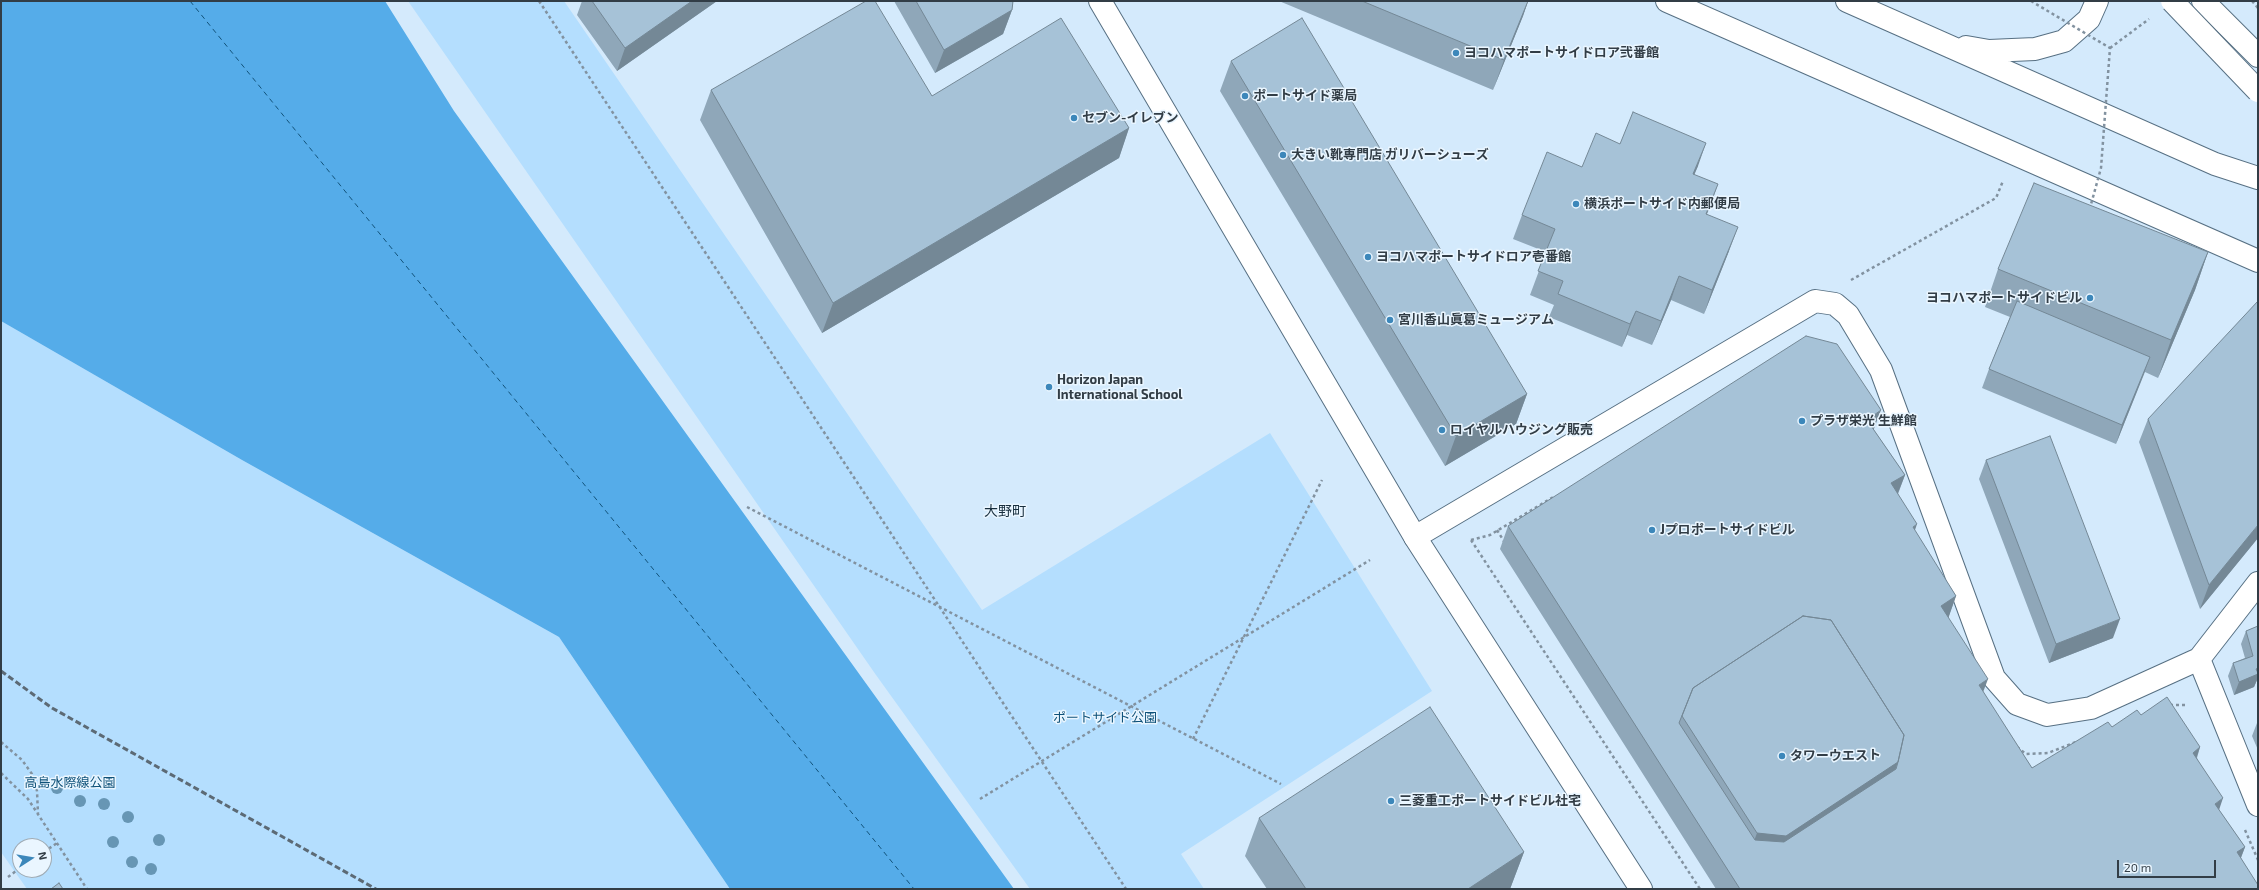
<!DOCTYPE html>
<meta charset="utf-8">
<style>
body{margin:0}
#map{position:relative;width:2259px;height:890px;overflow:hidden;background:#d4eafc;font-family:"Exo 2",sans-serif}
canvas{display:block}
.frame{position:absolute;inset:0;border:2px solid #323d46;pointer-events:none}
.north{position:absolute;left:12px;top:838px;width:40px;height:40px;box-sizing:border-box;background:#eaf6ff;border:1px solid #a0acb5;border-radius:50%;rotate:78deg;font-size:11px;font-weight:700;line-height:16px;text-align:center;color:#323d46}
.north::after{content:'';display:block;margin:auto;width:14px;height:18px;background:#3c87ba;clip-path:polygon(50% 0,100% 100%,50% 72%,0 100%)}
.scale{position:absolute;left:2117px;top:860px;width:99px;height:18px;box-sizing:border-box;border:2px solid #323d46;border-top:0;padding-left:5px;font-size:12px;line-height:14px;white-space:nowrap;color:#323d46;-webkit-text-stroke:3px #eaf6ff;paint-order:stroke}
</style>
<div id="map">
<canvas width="2259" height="890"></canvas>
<div class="frame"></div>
<div class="north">N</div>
<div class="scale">20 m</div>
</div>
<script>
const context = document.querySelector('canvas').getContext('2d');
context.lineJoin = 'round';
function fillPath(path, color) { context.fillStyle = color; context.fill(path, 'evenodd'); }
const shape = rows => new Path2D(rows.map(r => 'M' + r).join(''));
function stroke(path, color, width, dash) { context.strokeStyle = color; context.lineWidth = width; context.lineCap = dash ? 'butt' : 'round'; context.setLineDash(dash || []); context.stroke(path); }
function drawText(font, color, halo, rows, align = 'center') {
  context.font = font + ' "Exo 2","Noto Sans JP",sans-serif'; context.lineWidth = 3; context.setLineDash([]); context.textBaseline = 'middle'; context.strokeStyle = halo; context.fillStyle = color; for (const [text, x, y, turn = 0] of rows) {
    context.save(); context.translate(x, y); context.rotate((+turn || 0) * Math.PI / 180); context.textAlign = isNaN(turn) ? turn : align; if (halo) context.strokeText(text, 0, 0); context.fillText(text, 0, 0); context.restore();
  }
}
const green = shape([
 [408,1,564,1,982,610,1270,433,1432,691,1181,854,1204,889,1030,889,876,675],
 [1,321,242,460,559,637,730,889,27,889,1,852],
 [20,846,44,846,44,870,20,870]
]);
const water = shape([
 [1,1,385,1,454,111,1014,889,730,889,559,637,242,460,1,321]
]);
const ferry = shape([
 [190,1,914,889]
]);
const path = shape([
 [539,1,1126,889],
 [2252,1,2258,8],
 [2110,48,2149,19],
 [1851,280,1996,198,2003,181],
 [747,507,1281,784],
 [1497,530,1505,543],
 [1471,540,1490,535,1555,496],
 [1471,540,1700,889],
 [2170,705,2186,705],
 [1193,739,1322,480],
 [1,742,22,760,32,774,37,791,38,814],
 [2017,747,2026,754,2048,753,2076,742],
 [1,773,28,799,87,889],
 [980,799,1370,560],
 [2245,830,2258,860],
 [44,852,57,843],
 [8,877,20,868]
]);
const street = shape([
 [1415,537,1815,301,1835,304,1848,315,1881,370,1994,678,2017,704,2047,715,2091,708,2199,659,2258,583],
 [2199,659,2258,805]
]);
const secondary = shape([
 [1100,1,1415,537,1641,889],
 [1667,1,2258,261],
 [1847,1,2215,164,2258,178],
 [1966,47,1989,51,2035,49,2064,41,2089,19,2097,1]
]);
const highway = shape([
 [2203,1,2258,56]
]);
const rail = shape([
 [1,671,52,708,376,889]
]);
const pathBridge = shape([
 [2031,1,2110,48,2101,168,2090,208]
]);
const highwayBridge = shape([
 [2172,1,2258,91]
]);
const trees = [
 [57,788],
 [80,801],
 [104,804],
 [128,817],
 [159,840],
 [113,842],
 [132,862],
 [151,869]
];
const wall = shape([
 [582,1,717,1,617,71,577,15],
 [894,1,1013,1,1012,10,1003,34,935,73],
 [1279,1,1528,1,1523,16,1493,90],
 [1231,61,1527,394,1516,424,1445,466,1220,91],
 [711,90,932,96,1129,128,1119,158,822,333,700,120],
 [1620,144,1698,166,1694,174,1707,214,1729,251,1704,314,1671,300,1652,345,1627,335,1622,347,1549,317,1554,305,1530,295,1546,252,1513,239,1522,215],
 [2208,252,2195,290,2158,378,2145,372,2116,444,1982,388,1989,369,2010,317,1985,307,1998,269],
 [2148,419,2258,538,2200,609,2139,442],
 [1874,430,1905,475,1898,494,1915,531,1956,596,1948,618,1983,692,2032,768,2112,727,2141,715,2200,747,2197,758,2219,810,2245,847,2241,858,2258,889,1716,889,1500,549,1508,526],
 [1986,460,2113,638,2049,663,1979,479],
 [2258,626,2257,680,2254,687,2234,695,2228,676,2233,663,2245,658,2241,644,2246,631],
 [2258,722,2258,750,2252,736,2257,723],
 [1259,818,1524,852,1510,889,1267,889,1245,856]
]);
const shadedWall = shape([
 [692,1,717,1,617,71,625,48],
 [1528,1,1523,16,1493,90,1504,60],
 [1012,10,1003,34,935,73,944,50],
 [1129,128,1119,158,822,333,833,303],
 [1706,143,1698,166,1685,197,1693,174],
 [1718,184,1710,207,1697,237,1706,214],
 [1738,227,1729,251,1704,314,1712,290],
 [2208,252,2195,290,2158,378,2171,340],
 [1679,276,1671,300,1652,345,1661,321],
 [1636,311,1627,335,1622,347,1630,324],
 [2150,357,2143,376,2116,444,2122,425],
 [1527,394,1516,424,1445,466,1456,436],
 [1881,410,1872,434,1867,420],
 [1905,475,1896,498,1891,483],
 [1917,524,1909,548,1913,527],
 [2258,525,2258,538,2200,609,2209,585],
 [1956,596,1948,619,1941,606],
 [2120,619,2113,638,2049,663,2056,644],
 [2258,668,2258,679,2257,680,2254,687,2234,695,2239,682,2256,669],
 [1988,679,1979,703,1979,685],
 [2200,747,2192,771,2193,753],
 [1898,762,1887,792,1746,863,1757,833],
 [2223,798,2215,822,2215,804],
 [2245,847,2236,870,2237,852],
 [1524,852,1510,889,1468,889]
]);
const building = shape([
 [592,1,692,1,625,48,592,1],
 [866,1,875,1,932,96,1061,18,1129,128,833,303,711,90,866,1],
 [916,1,1013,1,1012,10,944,50,916,1],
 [1362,1,1528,1,1504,60,1362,1],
 [1302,18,1527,394,1456,436,1231,61,1302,18],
 [1633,112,1706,143,1693,174,1718,184,1706,214,1738,227,1712,290,1679,276,1661,321,1636,311,1630,324,1558,294,1563,281,1538,271,1555,229,1522,215,1547,152,1582,167,1596,133,1620,144,1633,112],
 [2034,183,2208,252,2171,340,1998,269,2034,183],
 [2017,301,2150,357,2122,425,1989,369,2017,301],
 [2258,301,2258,525,2209,585,2148,419,2258,301],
 [1806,336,1837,344,1881,410,1867,420,1905,475,1891,483,1917,524,1913,527,1956,596,1941,606,1988,679,1979,685,2032,768,2108,722,2112,727,2137,710,2141,715,2167,697,2200,747,2193,753,2223,798,2215,804,2245,847,2237,852,2258,885,2258,889,1740,889,1508,526,1806,336],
 [1803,616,1831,620,1904,735,1898,762,1896,769,1784,842,1755,840,1679,723,1693,688,1803,616],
 [2050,436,2120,619,2056,644,1986,460,2050,436],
 [1803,616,1831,620,1904,735,1898,762,1786,836,1757,833,1682,716,1693,688,1803,616],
 [2258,626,2258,668,2256,669,2258,673,2258,674,2239,682,2233,663,2253,656,2246,631,2258,626],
 [1430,707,1524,852,1468,889,1306,889,1259,818,1430,707],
 [59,883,63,889,51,889,59,883]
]);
const markers = [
 [1456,53,4,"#3c87ba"],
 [1245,96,4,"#3c87ba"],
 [1074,118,4,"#3c87ba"],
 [1283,155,4,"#3c87ba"],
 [1576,204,4,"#3c87ba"],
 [1368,257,4,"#3c87ba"],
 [2090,298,4,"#3c87ba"],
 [1390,320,4,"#3c87ba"],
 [1049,387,4,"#3c87ba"],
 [1802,421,4,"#3c87ba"],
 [1442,430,4,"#3c87ba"],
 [1652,530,4,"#3c87ba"],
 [1782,756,4,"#3c87ba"],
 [1391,801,4,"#3c87ba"]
];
const poiNames = [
 ["ヨコハマポートサイドロア弐番館",1464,53],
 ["ポートサイド薬局",1253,96],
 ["セブン-イレブン",1082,118],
 ["大きい靴専門店 ガリバーシューズ",1291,155],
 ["横浜ポートサイド内郵便局",1584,204],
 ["ヨコハマポートサイドロア壱番館",1376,257],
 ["ヨコハマポートサイドビル",2082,298,"right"],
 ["宮川香山眞葛ミュージアム",1398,320],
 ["Horizon Japan",1057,380],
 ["International School",1057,395],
 ["プラザ栄光 生鮮館",1810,421],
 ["ロイヤルハウジング販売",1450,430],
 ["Jプロポートサイドビル",1660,530],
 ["タワーウエスト",1790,756],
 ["三菱重工ポートサイドビル社宅",1399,801]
];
const parkNames = [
 ["ポートサイド公園",1105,718],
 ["高島水際線公園",70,783]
];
const neighbourhoodNames = [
 ["大野町",1005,511]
];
fillPath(green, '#b4defe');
fillPath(water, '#55ace9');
stroke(ferry, '#12537b', 1, [5, 4]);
stroke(street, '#577083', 24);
stroke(secondary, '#577083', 24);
stroke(highway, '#577083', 24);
stroke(path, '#8292a0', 2.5, [3, 3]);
stroke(street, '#fff', 22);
stroke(secondary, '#fff', 22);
stroke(highway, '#fff', 22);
stroke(rail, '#5c6a75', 3, [6, 3]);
stroke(highwayBridge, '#577083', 24, []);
stroke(pathBridge, '#8292a0', 2.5, [3, 3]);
stroke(highwayBridge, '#fff', 22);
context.fillStyle = '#6796b4';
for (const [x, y] of trees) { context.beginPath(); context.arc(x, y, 6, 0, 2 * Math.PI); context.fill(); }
fillPath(wall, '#8fa7b9');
fillPath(shadedWall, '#748896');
fillPath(building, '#a6c2d7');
stroke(building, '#748896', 1);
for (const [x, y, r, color] of markers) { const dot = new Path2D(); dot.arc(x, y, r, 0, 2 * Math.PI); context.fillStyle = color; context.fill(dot); stroke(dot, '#eaf6ff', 1.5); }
drawText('bold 13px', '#323d46', '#eaf6ff', poiNames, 'left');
drawText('13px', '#0e5179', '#eaf6ff', parkNames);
drawText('14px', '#172e3e', '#eaf6ff', neighbourhoodNames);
</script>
